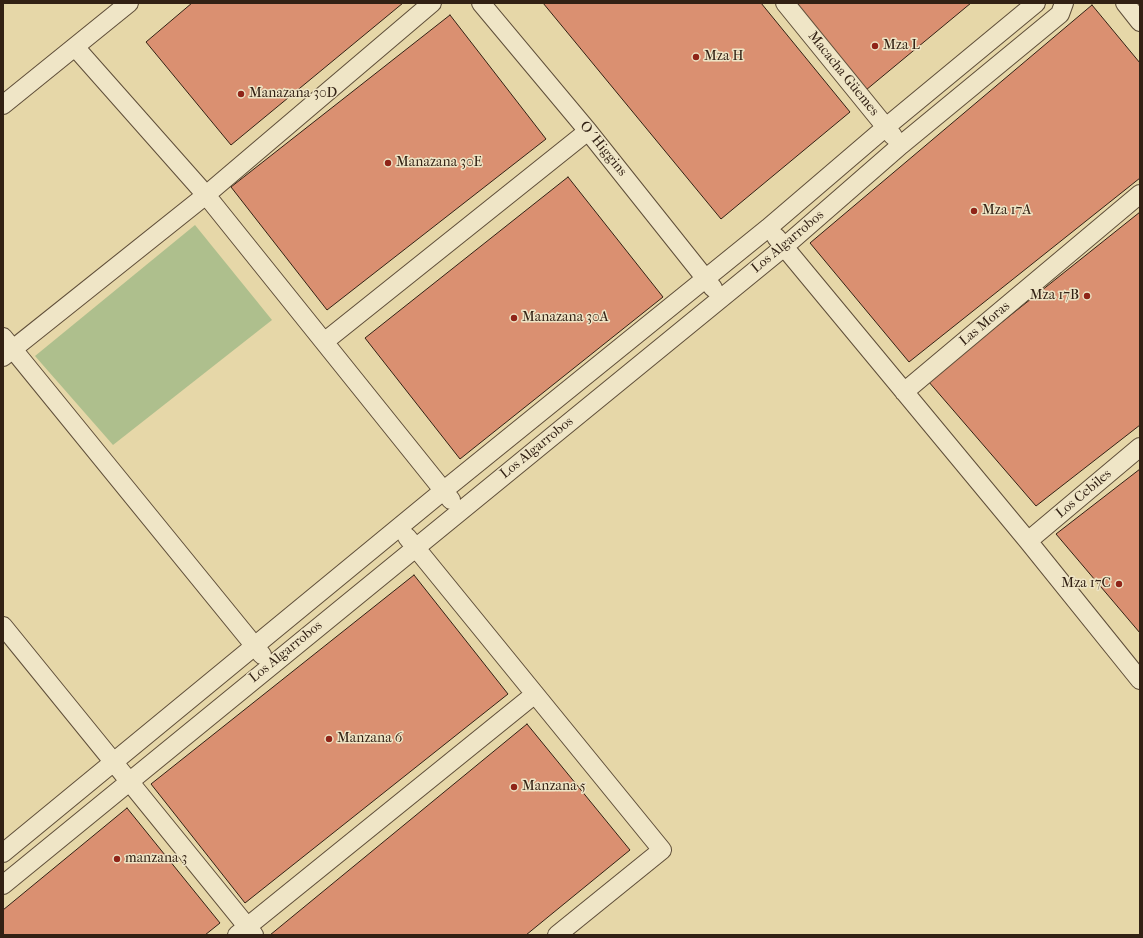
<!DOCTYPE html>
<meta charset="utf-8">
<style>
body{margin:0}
#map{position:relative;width:1143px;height:938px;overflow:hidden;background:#e6d7a8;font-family:"IM FELL French Canon",serif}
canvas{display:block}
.frame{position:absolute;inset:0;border:4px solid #322114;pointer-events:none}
</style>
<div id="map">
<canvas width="1143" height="938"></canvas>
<div class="frame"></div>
</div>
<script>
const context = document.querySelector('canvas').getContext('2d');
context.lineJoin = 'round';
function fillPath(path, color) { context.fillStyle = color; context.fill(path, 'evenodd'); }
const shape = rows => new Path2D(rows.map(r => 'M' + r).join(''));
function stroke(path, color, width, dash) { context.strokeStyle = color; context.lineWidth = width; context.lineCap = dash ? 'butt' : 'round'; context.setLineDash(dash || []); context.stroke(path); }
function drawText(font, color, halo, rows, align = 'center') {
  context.font = font + ' "IM FELL French Canon",serif'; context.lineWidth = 3; context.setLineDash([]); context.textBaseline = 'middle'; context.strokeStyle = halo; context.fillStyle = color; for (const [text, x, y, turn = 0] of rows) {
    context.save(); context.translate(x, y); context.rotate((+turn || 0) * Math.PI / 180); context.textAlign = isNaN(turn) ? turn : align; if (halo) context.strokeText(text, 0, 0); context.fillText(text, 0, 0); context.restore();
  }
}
const green = shape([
 [195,225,272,320,113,445,35,356]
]);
const building = shape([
 [192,3,403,3,231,145,146,42,192,3],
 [543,3,761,3,850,112,721,219,543,3],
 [795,3,971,3,866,90,795,3],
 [1092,5,1140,63,1140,178,909,362,810,243,1092,5],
 [450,15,546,139,327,310,231,187,450,15],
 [568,177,663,297,460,459,365,338,568,177],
 [1140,212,1140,425,1036,506,928,381,1140,212],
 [1140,469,1140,633,1056,534,1140,469],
 [414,575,508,694,245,903,151,784,414,575],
 [527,724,630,850,526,935,270,935,527,724],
 [127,808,220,923,205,935,3,935,3,910,127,808]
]);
const minor = shape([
 [481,3,588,131,713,288],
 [785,3,893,136],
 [1125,3,1140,22],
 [75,47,206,195,451,500],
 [3,105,129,3],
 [776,237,1028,541,1140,680],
 [3,337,262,655],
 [324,342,588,131],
 [3,357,206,195,432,3],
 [904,392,1140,194],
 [407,537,662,850,557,935],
 [1028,541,1140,447],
 [3,626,254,935],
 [3,853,443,491,768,228,886,127,1036,3],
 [3,885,784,247,901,145,1060,14,1064,3],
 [237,935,535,694]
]);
const markers = [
 [875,46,4,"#8f2418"],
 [696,57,4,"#8f2418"],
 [241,94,4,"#8f2418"],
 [388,163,4,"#8f2418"],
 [974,211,4,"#8f2418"],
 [1087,296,4,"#8f2418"],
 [514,318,4,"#8f2418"],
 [1119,584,4,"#8f2418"],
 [329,739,4,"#8f2418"],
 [514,787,4,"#8f2418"],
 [117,859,4,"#8f2418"]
];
const poiNames = [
 ["Mza L",883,46],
 ["Mza H",704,57],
 ["Manazana 30D",249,94],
 ["Manazana 30E",396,163],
 ["Mza 17A",982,211],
 ["Mza 17B",1079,296,"right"],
 ["Manazana 30A",522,318],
 ["Mza 17C",1111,584,"right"],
 ["Manzana 6",337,739],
 ["Manzana 5",522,787],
 ["manzana 3",125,859]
];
const streetNames = [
 ["Macacha Güemes",843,74,51],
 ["O´Higgins",603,149,51],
 ["Los Algarrobos",788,242,-40],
 ["Las Moras",985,324,-40],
 ["Los Algarrobos",537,448,-39],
 ["Los Cebiles",1084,494,-40],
 ["Los Algarrobos",286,652,-39]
];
fillPath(green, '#aebf8d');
fillPath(building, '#da9071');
stroke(building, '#322114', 1);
stroke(minor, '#5f4e39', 20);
stroke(minor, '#efe5c6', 18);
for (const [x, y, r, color] of markers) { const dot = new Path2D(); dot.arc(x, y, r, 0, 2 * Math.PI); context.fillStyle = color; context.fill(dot); stroke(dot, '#efe5c6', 1.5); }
drawText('14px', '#322114', '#efe5c6', poiNames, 'left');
drawText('14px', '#322114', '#efe5c6', streetNames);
</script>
